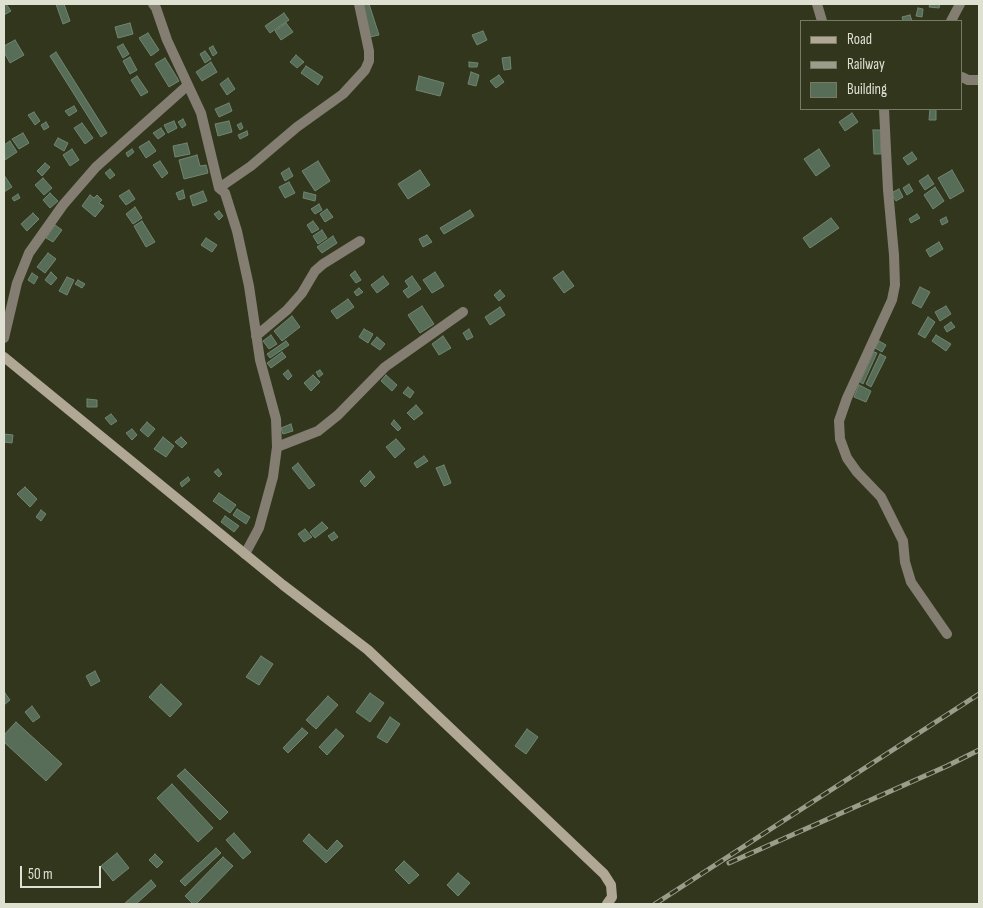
<!DOCTYPE html>
<style>
body{margin:0}
#map{position:relative;width:983px;height:908px;overflow:hidden;background:#32361d;font-family:"Sofia Sans Condensed",sans-serif}
canvas{display:block}
.frame{position:absolute;inset:0;border:5px solid #dee1d2;pointer-events:none}
.legend{position:absolute;left:800px;top:20px;width:162px;height:90px;box-sizing:border-box;background:#32361d;border:1px solid #777a65;margin:0;padding:6px 9px;list-style:none;font-size:15px;color:#dee1d2}
.legend li{display:flex;align-items:center;gap:10px;height:25px}
.legend b{width:25px;border:1px solid #777a65}
.scale{position:absolute;left:20px;top:866px;width:81px;height:22px;box-sizing:border-box;border:2px solid #dee1d2;border-top:0;padding-left:6px;font-size:15px;line-height:18px;white-space:nowrap;color:#dee1d2;-webkit-text-stroke:4px #32361d;paint-order:stroke}
</style>
<div id="map">
<canvas width="983" height="908"></canvas>
<div class="frame"></div>
<ul class="legend">
<li><b style="height:6px;background:#b0a794"></b>Road</li>
<li><b style="height:6px;background:#999d8a"></b>Railway</li>
<li><b style="height:14px;background:#586d58"></b>Building</li>
</ul>
<div class="scale">50 m</div>
</div>
<script>
const context = document.querySelector('canvas').getContext('2d');
context.lineJoin = 'round';
function fillPath(path, color) { context.fillStyle = color; context.fill(path, 'evenodd'); }
const shape = rows => new Path2D(rows.map(r => 'M' + r).join(''));
function stroke(path, color, width, dash) { context.strokeStyle = color; context.lineWidth = width; context.lineCap = dash ? 'butt' : 'round'; context.setLineDash(dash || []); context.stroke(path); }
const building = shape([
 [4,4,6,4,11,11,4,15,4,4],
 [56,4,64,4,70,21,63,24,56,4],
 [365,4,369,4,379,35,370,37,361,5,365,4],
 [930,4,940,4,939,8,929,7,930,4],
 [918,8,923,9,922,17,916,16,918,8],
 [284,13,289,20,270,33,265,26,284,13],
 [910,15,912,21,903,21,902,17,910,15],
 [130,23,133,34,118,38,115,27,130,23],
 [286,23,293,32,281,40,275,31,286,23],
 [483,31,487,40,477,45,472,35,483,31],
 [148,33,159,50,151,56,139,38,148,33],
 [15,40,24,55,10,63,4,52,4,46,15,40],
 [123,44,129,54,123,58,117,47,123,44],
 [213,46,217,53,213,56,209,48,213,46],
 [205,51,211,59,205,63,200,54,205,51],
 [56,52,107,133,101,137,50,56,56,52],
 [296,55,304,62,297,68,290,62,296,55],
 [130,57,137,70,130,74,123,61,130,57],
 [510,57,511,69,504,70,502,58,510,57],
 [165,58,179,81,169,87,155,64,165,58],
 [211,62,217,72,202,81,196,72,211,62],
 [469,62,478,63,477,67,469,67,469,62],
 [306,66,323,77,318,85,301,73,306,66],
 [471,72,479,75,476,86,468,84,471,72],
 [499,75,504,82,496,88,490,81,499,75],
 [137,76,148,92,141,96,131,80,137,76],
 [419,76,444,83,440,96,416,90,419,76],
 [228,78,235,89,227,95,220,84,228,78],
 [229,103,232,111,219,117,215,109,229,103],
 [74,106,77,111,69,116,65,111,74,106],
 [930,109,936,109,936,120,929,120,930,109],
 [34,112,40,121,35,125,28,115,34,112],
 [852,113,858,122,845,131,839,122,852,113],
 [183,119,186,125,182,128,178,122,183,119],
 [174,121,177,128,168,133,164,125,174,121],
 [229,121,232,132,218,136,215,124,229,121],
 [46,122,49,127,44,130,41,125,46,122],
 [82,123,93,138,85,144,74,128,82,123],
 [241,123,243,128,240,130,237,125,241,123],
 [161,128,165,134,158,139,153,133,161,128],
 [873,130,881,130,881,154,874,154,873,130],
 [247,131,248,135,240,139,238,135,247,131],
 [23,133,29,143,19,149,12,139,23,133],
 [58,138,68,143,64,151,54,145,58,138],
 [10,141,17,152,5,160,4,145,10,141],
 [149,141,156,151,146,158,139,147,149,141],
 [187,143,190,154,175,157,173,146,187,143],
 [72,149,79,160,70,166,63,155,72,149],
 [132,149,134,152,128,157,126,153,132,149],
 [819,149,830,166,816,176,804,159,819,149],
 [912,152,917,159,908,165,903,158,912,152],
 [197,155,200,166,206,165,208,173,184,179,179,160,197,155],
 [160,161,168,173,162,178,153,165,160,161],
 [318,161,330,181,315,191,302,171,318,161],
 [45,163,50,167,42,176,37,171,45,163],
 [289,168,293,176,285,181,281,173,289,168],
 [110,169,115,175,110,179,105,173,110,169],
 [420,170,430,185,408,199,398,184,420,170],
 [952,170,964,191,950,199,938,178,952,170],
 [4,175,12,187,4,192,4,175],
 [928,175,934,184,925,190,919,181,928,175],
 [43,178,52,188,44,195,35,185,43,178],
 [289,182,295,193,285,198,279,187,289,182],
 [909,184,913,191,907,195,903,188,909,184],
 [935,187,944,201,933,209,924,195,935,187],
 [899,189,903,197,896,201,891,193,899,189],
 [129,190,135,199,126,205,119,196,129,190],
 [183,190,185,198,179,200,176,193,183,190],
 [203,191,207,201,193,206,190,196,203,191],
 [304,192,316,195,315,201,303,198,304,192],
 [50,193,58,201,50,208,43,200,50,193],
 [18,194,20,198,14,201,12,198,18,194],
 [90,195,94,198,97,195,102,200,99,203,104,206,95,217,82,206,90,195],
 [319,204,322,210,315,214,311,209,319,204],
 [135,207,142,218,133,224,126,214,135,207],
 [327,209,333,217,325,222,320,214,327,209],
 [470,210,474,216,444,234,440,228,470,210],
 [219,211,223,216,219,220,214,214,219,211],
 [33,213,39,219,27,231,21,224,33,213],
 [917,214,920,218,911,223,909,219,917,214],
 [946,217,948,222,942,225,940,220,946,217],
 [831,218,839,228,810,248,803,238,831,218],
 [142,221,155,242,146,247,134,226,142,221],
 [313,221,319,229,312,233,307,225,313,221],
 [55,225,62,230,53,242,46,238,55,225],
 [322,230,327,238,318,244,313,236,322,230],
 [427,235,432,242,423,247,419,239,427,235],
 [333,236,337,243,322,253,317,247,333,236],
 [206,238,217,245,212,252,201,245,206,238],
 [939,242,943,249,930,257,926,250,939,242],
 [48,253,56,259,45,273,37,267,48,253],
 [355,271,361,280,356,283,350,275,355,271],
 [563,271,574,286,564,293,553,278,563,271],
 [51,272,57,278,51,285,45,280,51,272],
 [435,272,444,286,432,293,423,280,435,272],
 [32,273,38,277,34,284,28,280,32,273],
 [383,276,389,284,377,293,371,285,383,276],
 [412,276,421,289,408,298,403,291,409,287,405,281,412,276],
 [67,277,74,280,67,295,59,291,67,277],
 [78,280,85,284,82,288,75,284,78,280],
 [920,287,930,292,921,308,912,303,920,287],
 [359,288,363,292,357,296,354,292,359,288],
 [500,290,505,296,499,301,494,295,500,290],
 [348,299,354,307,337,319,331,311,348,299],
 [422,306,434,324,420,333,408,315,422,306],
 [946,306,951,314,940,321,935,312,946,306],
 [500,307,505,315,490,325,485,317,500,307],
 [292,316,300,327,282,341,274,331,292,316],
 [928,317,935,322,925,338,918,334,928,317],
 [951,322,955,327,947,332,944,327,951,322],
 [364,329,373,334,368,343,359,337,364,329],
 [469,329,473,337,467,340,463,333,469,329],
 [271,335,277,344,269,349,263,341,271,335],
 [936,335,951,344,946,351,932,341,936,335],
 [443,336,451,348,439,355,432,344,443,336],
 [377,337,385,344,380,350,371,344,377,337],
 [286,341,289,345,270,358,267,354,286,341],
 [879,341,886,345,882,352,875,348,879,341],
 [282,352,286,357,271,368,267,363,282,352],
 [874,352,877,353,863,384,860,382,874,352],
 [880,354,886,357,871,387,866,384,880,354],
 [288,370,292,376,288,380,283,374,288,370],
 [320,370,323,374,319,377,316,372,320,370],
 [313,375,320,382,311,391,304,383,313,375],
 [386,375,397,385,392,391,381,381,386,375],
 [859,385,871,391,866,402,854,397,859,385],
 [408,387,414,392,410,398,403,393,408,387],
 [87,399,97,400,97,407,87,407,87,399],
 [416,405,423,413,414,420,407,413,416,405],
 [111,414,117,421,111,425,105,418,111,414],
 [394,420,401,428,398,431,391,424,394,420],
 [147,422,155,429,148,437,140,430,147,422],
 [291,424,293,431,283,434,281,428,291,424],
 [132,429,137,435,132,440,126,433,132,429],
 [4,434,13,435,12,443,4,442,4,434],
 [163,437,174,446,166,457,154,449,163,437],
 [181,437,187,443,182,448,175,442,181,437],
 [396,439,405,449,395,458,386,447,396,439],
 [424,456,428,461,417,468,414,463,424,456],
 [298,463,315,485,309,489,292,468,298,463],
 [444,465,451,483,444,486,436,468,444,465],
 [218,469,222,474,219,477,214,472,218,469],
 [370,471,375,477,365,487,360,481,370,471],
 [188,477,190,480,182,487,180,483,188,477],
 [25,487,37,499,30,507,17,494,25,487],
 [219,493,236,505,230,513,213,501,219,493],
 [237,509,250,517,246,524,233,515,237,509],
 [41,510,46,514,41,521,36,517,41,510],
 [225,516,239,526,234,532,221,522,225,516],
 [322,522,328,528,315,538,310,532,322,522],
 [305,529,312,537,304,542,298,534,305,529],
 [334,532,338,537,332,541,328,536,334,532],
 [261,656,273,664,259,685,246,677,261,656],
 [95,671,100,681,91,686,86,676,95,671],
 [161,684,182,704,170,717,149,697,161,684],
 [5,693,10,700,4,705,4,694,5,693],
 [370,693,384,703,370,722,356,712,370,693],
 [328,696,338,705,316,729,306,720,328,696],
 [32,706,40,717,33,722,25,712,32,706],
 [390,717,400,724,387,743,377,737,390,717],
 [16,722,62,764,46,781,4,742,4,735,16,722],
 [302,728,308,733,288,753,283,748,302,728],
 [336,729,344,736,327,755,319,747,336,729],
 [527,729,538,737,526,754,515,746,527,729],
 [185,769,228,812,220,820,177,776,185,769],
 [172,784,213,828,198,842,157,798,172,784],
 [234,833,251,852,243,859,226,840,234,833],
 [309,834,327,851,337,840,343,846,326,863,303,841,309,834],
 [216,848,221,853,185,886,180,881,216,848],
 [117,853,129,868,113,881,101,866,117,853],
 [155,854,163,862,157,868,149,860,155,854],
 [223,857,233,866,196,904,193,904,185,896,223,857],
 [404,861,419,875,409,884,395,870,404,861],
 [458,873,470,883,458,896,447,885,458,873],
 [151,880,156,886,136,904,124,904,151,880]
]);
const street = shape([
 [153,4,156,8,167,40,201,113,219,188,225,193,237,231,249,286,260,360,276,419,277,447,273,477,259,528,245,554],
 [817,4,822,21],
 [951,21,960,4],
 [962,77,968,80,979,80],
 [884,109,888,190,894,255,895,285,892,300,847,398,839,421,840,439,847,458,857,472,881,497,903,541,905,562,911,582,947,634],
 [219,188,251,166,297,127,343,94,365,70,369,61,369,51,359,4],
 [256,336,287,310,302,293,315,271,323,264,360,241],
 [4,338,17,283,29,253,63,205,96,167,188,85],
 [277,447,318,431,338,415,385,367,463,312]
]);
const secondary = shape([
 [4,357,283,585,368,650,604,874,611,885,612,897,607,904]
]);
const rail = shape([
 [729,863,947,766,979,750],
 [655,904,979,694]
]);
fillPath(building, '#586d58');
stroke(building, '#708671', 1);
stroke(street, '#837d72', 10);
stroke(secondary, '#b0a794', 10);
stroke(rail, '#999d8a', 5);
stroke(rail, '#32361d', 3, [9]);
</script>
